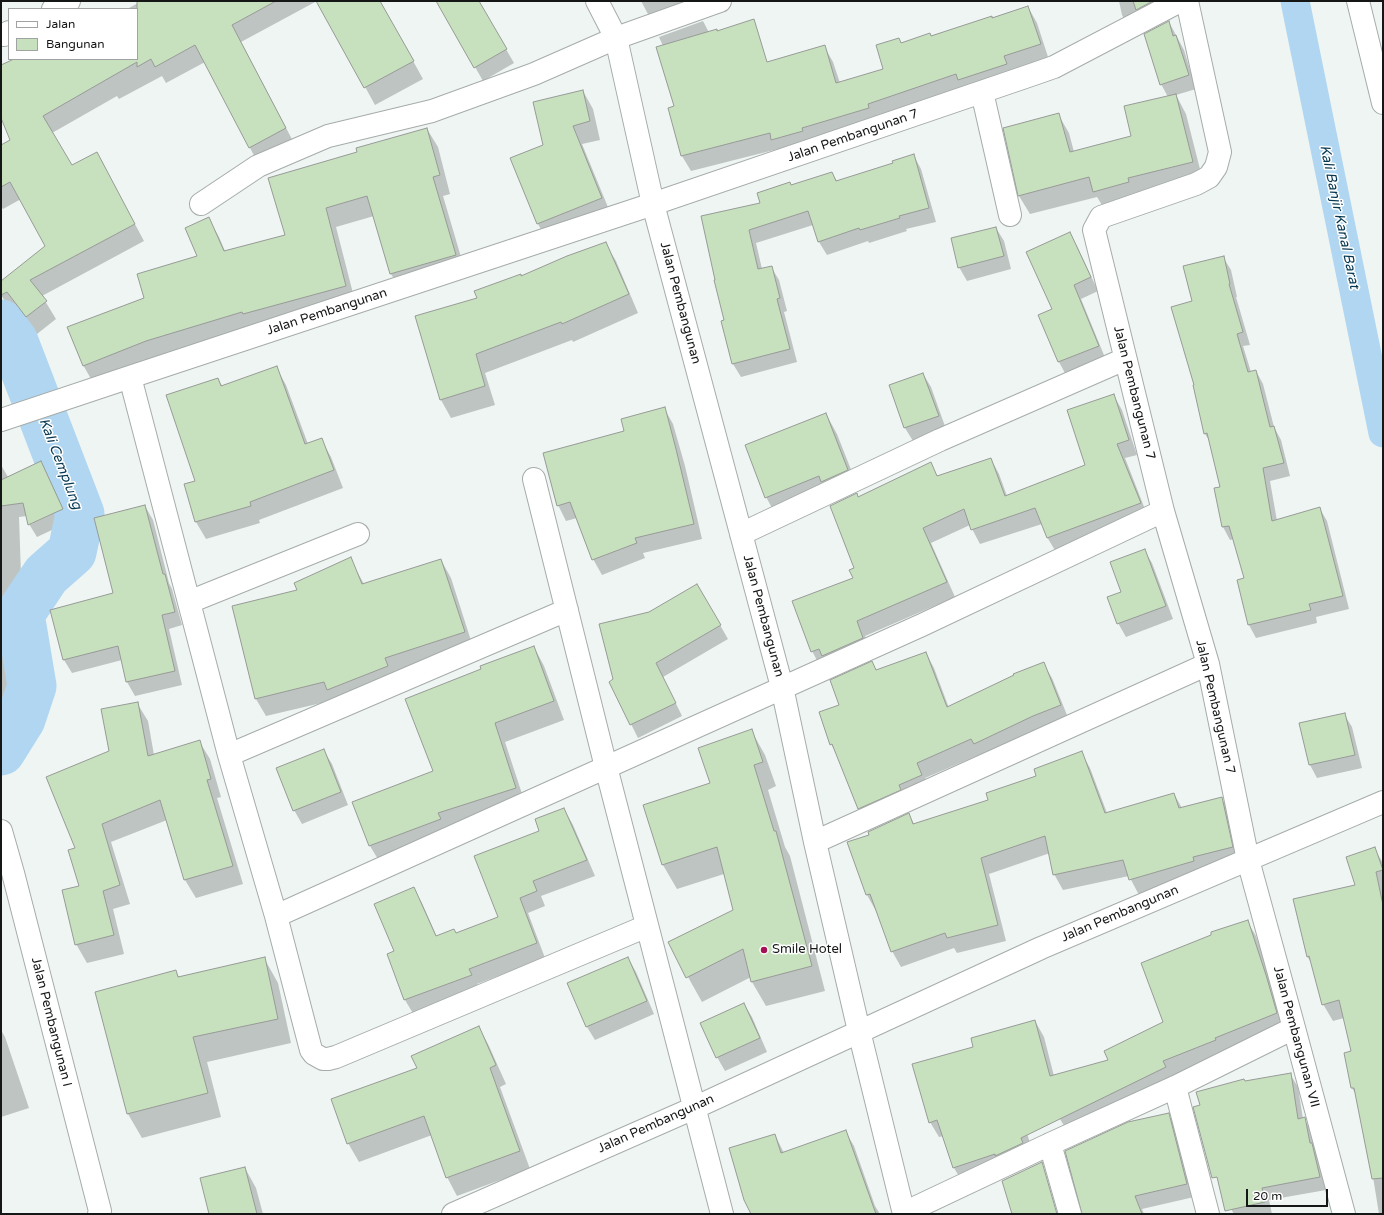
<!DOCTYPE html>
<style>
body{margin:0}
#map{position:relative;width:1384px;height:1215px;overflow:hidden;background:#eef5f3;font-family:"Varela Round",sans-serif}
canvas{display:block}
.frame{position:absolute;inset:0;border:2px solid #151716;pointer-events:none}
.legend{position:absolute;left:8px;top:8px;width:130px;height:52px;box-sizing:border-box;background:#fff;border:1px solid #a1a2a2;margin:0;padding:5px 7px;list-style:none;font-size:12px;color:#151716}
.legend li{display:flex;align-items:center;gap:8px;height:20px}
.legend b{width:20px;border:1px solid #a1a2a2}
.scale{position:absolute;left:1246px;top:1189px;width:82px;height:18px;box-sizing:border-box;border:2px solid #151716;border-top:0;padding-left:5px;font-size:12px;line-height:14px;white-space:nowrap;color:#151716;-webkit-text-stroke:3px #fff;paint-order:stroke}
</style>
<div id="map">
<canvas width="1384" height="1215"></canvas>
<div class="frame"></div>
<ul class="legend">
<li><b style="height:5px;background:#fff"></b>Jalan</li>
<li><b style="height:11px;background:#c7e1be"></b>Bangunan</li>
</ul>
<div class="scale">20 m</div>
</div>
<script>
const context = document.querySelector('canvas').getContext('2d');
context.lineJoin = 'round';
function fillPath(path, color) { context.fillStyle = color; context.fill(path, 'evenodd'); }
const shape = rows => new Path2D(rows.map(r => 'M' + r).join(''));
function stroke(path, color, width, dash) { context.strokeStyle = color; context.lineWidth = width; context.lineCap = dash ? 'butt' : 'round'; context.setLineDash(dash || []); context.stroke(path); }
function drawText(font, color, halo, rows, align = 'center') {
  context.font = font + ' "Varela Round",sans-serif'; context.lineWidth = 3; context.setLineDash([]); context.textBaseline = 'middle'; context.strokeStyle = halo; context.fillStyle = color; for (const [text, x, y, turn = 0] of rows) {
    context.save(); context.translate(x, y); context.rotate((+turn || 0) * Math.PI / 180); context.textAlign = isNaN(turn) ? turn : align; if (halo) context.strokeText(text, 0, 0); context.fillText(text, 0, 0); context.restore();
  }
}
const shadow = shape([
 [142,1,317,1,241,42,295,145,259,165,205,62,166,83,162,76,119,99,117,96,52,133,71,166,97,153,144,241,42,296,56,319,37,334,18,309,12,312,1,295,1,282,46,247,21,199,3,209,1,206,1,146,11,140,1,115,1,66,17,59,137,59,137,9,127,9],
 [318,1,380,1,423,79,375,105],
 [447,1,478,1,514,63,483,81,440,5],
 [641,1,694,1,656,29],
 [1119,1,1169,1,1130,29,1122,15],
 [1028,7,1037,23,1049,60,781,155,778,149,691,171,682,156,675,107,663,46,659,37,703,21,745,102,824,46,833,62,840,83,885,69,901,44,992,19],
 [1169,22,1184,50,1196,89,1176,95,1186,114,1203,181,1105,210,1097,197,1030,214,1019,196,1058,114,1069,133,1074,152,1132,137,1168,97,1161,84],
 [583,91,593,109,600,140,582,144,612,217,548,242,538,224],
 [427,129,438,147,450,194,443,196,466,274,402,292,391,274,374,216,336,227,356,305,94,384,83,365,145,299,199,257,209,219,219,237,225,251,286,235,358,153],
 [914,156,921,169,936,222,906,229,907,231,869,243,868,241,827,255,819,242,813,225,756,243,762,269,771,267,779,280,787,311,784,312,797,362,741,377,733,364,722,321,725,321,715,281,761,204,791,186,832,173,837,181,894,164],
 [996,228,1004,241,1011,269,967,281,959,267],
 [1069,233,1077,246,1098,291,1081,299,1106,360,1066,375,1059,362,1040,315,1053,310],
 [605,243,616,261,638,313,573,342,572,340,485,373,495,405,451,418,441,400,478,299,521,277],
 [1223,257,1231,270,1237,297,1236,297,1250,345,1243,346,1251,372,1256,371,1263,384,1274,427,1281,440,1290,476,1270,481,1277,521,1320,509,1327,521,1349,609,1316,617,1317,623,1256,638,1249,625,1238,580,1245,579,1234,539,1230,540,1223,527,1216,489,1221,488,1211,443,1205,434,1189,364,1193,301],
 [276,367,286,385,308,444,321,439,331,457,343,488,259,520,260,523,206,539,196,522,185,484,196,481,218,379,223,387],
 [923,374,931,387,946,429,913,441,905,428,890,386],
 [1114,396,1122,410,1137,455,1125,458,1148,517,1056,552,1047,537,1042,524,980,544,970,525,931,543,955,597,865,636,871,653,820,666,812,651,854,578,858,498,930,464,938,477,991,459,999,474,1007,496,1087,465],
 [664,408,673,424,685,466,702,539,643,553,645,558,602,575,593,559,577,518,566,521,558,505,625,432],
 [826,414,837,434,859,490,777,517,766,497],
 [41,463,48,475,63,507,31,522,31,524,63,509,69,522,37,537,29,524,27,516,19,517,21,575,16,577,22,587,23,624,21,628,23,632,26,705,6,706,1,708,1,465,8,477],
 [145,506,153,520,169,583,172,589,182,625,169,629,182,685,135,696,127,682,122,660,72,673,64,660,51,610,114,594],
 [1144,550,1152,563,1173,619,1126,637,1118,623,1122,592],
 [350,559,364,584,441,560,451,578,474,650,334,700,266,716,256,699,298,591],
 [697,585,728,639,663,677,682,716,638,738,631,724,614,680,649,613],
 [534,647,544,666,564,720,505,742,526,806,381,864,370,846,434,772,482,670],
 [926,653,934,668,949,708,1043,663,1052,678,1069,720,983,759,981,754,925,778,930,790,868,823,859,808,840,760,831,744,841,706,872,662,877,671],
 [137,703,148,721,154,755,199,741,210,759,221,797,217,798,243,884,196,898,185,880,167,820,111,842,130,904,113,909,124,954,87,963,76,944,80,887,76,848,110,752],
 [1344,714,1352,727,1362,768,1317,778,1310,765,1301,724],
 [751,730,765,755,776,786,768,790,785,847,790,856,825,991,766,1006,752,982,751,977,702,1002,669,943,734,910,724,874,677,889,663,865,644,806,711,783],
 [324,751,332,764,348,805,302,824,294,810],
 [1081,752,1090,768,1107,813,1174,794,1182,808,1222,799,1231,814,1241,863,1139,895,1129,876,1063,890,1054,874,1050,853,989,874,1006,941,957,953,954,948,901,967,892,951,877,910,876,911,867,895,849,843,870,835,909,814,914,824,989,800,1038,777],
 [564,809,573,825,595,876,541,896,545,906,528,913,545,958,477,984,480,990,414,1015,405,1000,396,952,413,888,422,903,437,937,456,934,499,918,540,832],
 [1374,848,1383,863,1383,1214,1379,1214,1368,1146,1357,1096,1352,1088,1352,1052,1344,1018,1333,1021,1323,1004,1312,964,1307,956,1357,885],
 [1247,921,1256,936,1275,991,1285,1028,1224,1055,1170,1077,1174,1083,1069,1134,1060,1119,1055,1104,1021,1115,1033,1152,963,1183,954,1168,944,1136,939,1137,930,1122,974,1047,1035,1021,1044,1037,1054,1076,1110,1060,1164,1023],
 [264,958,278,983,291,1043,207,1062,221,1117,142,1138,128,1114,96,993,176,972,179,977],
 [628,958,636,972,654,1014,595,1040,587,1027,569,984],
 [744,1004,752,1017,767,1052,725,1071,717,1057],
 [479,1027,489,1046,506,1084,500,1087,530,1169,457,1196,447,1177,432,1135,359,1162,348,1143],
 [1,1030,5,1037,29,1108,1,1117],
 [1290,1074,1298,1087,1303,1119,1304,1119,1312,1131,1326,1190,1269,1200,1272,1214,1234,1214,1231,1209,1201,1106,1245,1082],
 [1168,1114,1176,1127,1194,1197,1142,1209,1144,1214,1095,1214],
 [845,1131,854,1146,875,1206,880,1214,752,1214,775,1135,784,1153],
 [245,1168,256,1188,263,1214,210,1214]
]);
const canal = shape([
 [1295,1,1383,433]
]);
const river = shape([
 [1,324,14,342,80,514,72,552,46,575,20,614,32,686,21,719,1,751]
]);
const building = shape([
 [137,1,276,1,232,25,286,128,249,148,195,45,155,67,151,59,137,67,137,62,43,116,72,165,97,152,135,224,30,280,47,301,26,317,7,292,1,295,1,281,45,246,10,182,1,187,1,145,10,140,1,118,1,65,14,59,137,59,137,1],
 [316,1,380,1,414,61,364,88,316,1],
 [436,1,479,1,507,49,474,68,436,1],
 [1133,1,1153,1,1136,10,1133,1],
 [1028,6,1041,44,1004,56,1007,64,958,80,956,74,868,104,869,108,802,128,803,131,771,140,770,133,681,156,668,108,674,106,656,47,717,29,717,31,754,19,767,62,825,45,836,83,883,69,876,45,899,38,901,43,930,33,931,36,992,16,992,18,1028,6],
 [1169,21,1173,36,1176,35,1189,75,1160,85,1144,34,1169,21],
 [583,90,590,121,573,126,602,198,537,224,510,158,543,145,533,102,583,90],
 [1176,94,1193,162,1128,178,1129,182,1093,192,1089,177,1018,196,1003,128,1059,113,1070,152,1131,136,1124,106,1176,94],
 [427,128,440,175,433,177,456,255,390,274,367,196,326,208,346,286,243,314,242,312,146,341,83,366,67,327,144,298,137,274,197,256,185,228,209,217,224,251,285,235,268,178,357,152,356,148,427,128],
 [914,154,929,208,899,216,900,218,860,230,859,228,818,242,808,211,749,230,758,269,772,266,780,298,777,299,790,349,732,364,721,321,724,320,714,280,715,280,701,216,760,203,757,193,790,182,791,185,832,172,836,181,893,163,892,161,914,154],
 [996,227,1004,256,958,268,951,238,996,227],
 [1070,232,1091,277,1074,285,1099,346,1058,362,1038,315,1052,309,1026,252,1070,232],
 [606,242,629,294,562,324,561,322,476,354,485,386,440,400,415,316,477,298,474,291,521,274,521,276,567,256,606,242],
 [1224,256,1230,284,1229,284,1243,332,1237,334,1248,372,1256,370,1270,427,1274,426,1284,463,1263,468,1272,521,1320,507,1343,596,1309,604,1311,610,1248,625,1237,580,1244,578,1229,526,1222,527,1214,488,1220,487,1207,433,1204,434,1193,385,1194,385,1171,307,1192,301,1183,266,1224,256],
 [277,366,305,444,322,438,334,470,250,502,251,506,195,522,184,484,195,481,166,395,218,378,221,386,277,366],
 [923,373,939,416,904,428,889,385,923,373],
 [1114,394,1129,440,1117,444,1141,503,1047,538,1035,508,971,530,964,509,923,528,947,582,857,621,863,638,822,656,819,649,811,652,792,601,853,578,849,570,854,568,830,506,857,493,858,497,931,462,937,476,991,458,1005,496,1085,465,1067,410,1114,394],
 [665,407,676,449,694,524,635,538,637,543,592,560,570,502,557,506,543,453,624,431,621,419,665,407],
 [826,413,848,470,821,482,819,476,765,498,745,445,826,413],
 [41,461,63,509,28,525,23,503,1,506,1,480,41,461],
 [145,505,163,574,165,574,175,612,162,615,175,671,126,682,118,646,63,660,50,610,113,593,94,518,145,505],
 [1145,549,1166,606,1117,624,1107,597,1121,592,1110,562,1145,549],
 [351,557,362,584,441,559,465,632,385,658,388,666,327,690,324,682,255,699,232,606,297,590,294,583,351,557],
 [697,584,721,625,656,663,676,703,630,725,609,682,613,679,599,624,649,612,697,584],
 [534,646,554,701,495,723,516,788,438,813,441,819,369,846,352,802,433,771,405,699,481,669,480,666,534,646],
 [926,652,947,707,1014,675,1013,674,1044,662,1061,705,1033,716,974,744,971,739,917,763,922,775,899,785,901,790,858,809,832,744,830,745,819,712,839,705,830,680,872,661,876,670,926,652],
 [138,702,148,756,200,740,211,779,207,780,233,866,184,880,160,800,102,824,120,885,103,891,114,935,75,945,62,890,79,886,68,850,75,848,46,777,109,751,101,709,138,702],
 [1345,713,1355,755,1309,765,1299,723,1345,713],
 [752,729,763,762,754,765,774,831,776,831,812,966,751,982,743,949,686,978,668,942,733,910,717,847,662,865,643,805,710,783,698,748,752,729],
 [324,749,341,792,293,811,276,768,324,749],
 [1082,751,1105,813,1174,793,1179,808,1222,797,1233,847,1193,857,1194,861,1129,880,1123,860,1053,875,1045,836,981,858,998,925,947,938,945,933,891,952,870,894,866,895,847,842,869,835,868,832,909,813,913,824,988,800,986,793,1036,776,1034,769,1082,751],
 [564,808,587,860,533,881,537,891,520,898,537,943,469,969,472,975,404,1000,387,954,394,951,374,904,414,887,436,936,454,929,456,933,498,917,474,856,539,831,535,819,564,808],
 [1375,847,1383,870,1376,872,1383,905,1383,1178,1372,1179,1354,1088,1351,1088,1344,1053,1351,1051,1339,1000,1322,1005,1309,956,1307,957,1293,899,1355,885,1346,857,1375,847],
 [1248,920,1266,975,1277,1013,1215,1038,1216,1040,1163,1061,1166,1067,1021,1138,1023,1143,995,1156,995,1154,953,1168,937,1120,929,1123,912,1064,973,1047,971,1038,1035,1020,1050,1076,1108,1060,1104,1051,1163,1022,1141,963,1211,935,1211,932,1248,920],
 [265,957,278,1019,193,1037,208,1093,127,1114,95,992,176,970,178,977,265,957],
 [628,957,647,1001,586,1027,567,983,628,957],
 [744,1003,760,1038,716,1058,700,1023,744,1003],
 [479,1026,496,1065,490,1068,520,1151,446,1178,424,1116,347,1144,331,1099,417,1068,411,1056,479,1026],
 [1291,1073,1298,1119,1305,1117,1310,1143,1312,1143,1320,1177,1262,1188,1265,1202,1225,1211,1217,1177,1212,1178,1193,1107,1200,1105,1196,1092,1244,1079,1245,1081,1291,1073],
 [1169,1113,1187,1184,1135,1196,1142,1214,1082,1214,1065,1151,1128,1122,1169,1113],
 [846,1130,876,1214,751,1214,744,1200,729,1148,775,1134,781,1153,846,1130],
 [1042,1162,1057,1214,1012,1214,1002,1181,1042,1162],
 [245,1167,257,1214,209,1214,200,1178,245,1167]
]);
const street = shape([
 [597,1,616,38,653,204,782,687,815,842,859,1031,904,1214],
 [1187,1,1220,152,1216,167,1209,177,1196,184,1101,217,1094,230,1163,511,1208,664,1248,860,1294,1028,1344,1214],
 [1358,1,1383,103],
 [53,9,69,1],
 [4,35,9,32],
 [982,92,1010,215],
 [201,204,258,166,328,136,432,111,534,74,616,38,720,1],
 [130,377,229,755,276,916,311,1050,314,1054,323,1059,328,1059,336,1057,647,926],
 [1,420,130,377,653,204,1034,74,1054,67,1180,1],
 [534,479,606,767,722,1214],
 [741,534,940,440,1125,359],
 [189,602,358,534],
 [229,755,567,610],
 [1,831,13,873,100,1211,99,1214],
 [815,842,1208,664],
 [276,916,922,625,1163,511],
 [1175,1087,1208,1214],
 [1050,1144,1070,1214],
 [904,1213,1050,1144,1175,1087,1294,1028],
 [453,1214,694,1108,1041,948,1383,802]
]);
const markers = [
 [764,950,4,"#a41254"]
];
const streetNames = [
 ["Jalan Pembangunan 7",853,136,-19],
 ["Jalan Pembangunan",680,303,75],
 ["Jalan Pembangunan",327,312,-18],
 ["Jalan Pembangunan 7",1134,393,76],
 ["Jalan Pembangunan",763,616,75],
 ["Jalan Pembangunan 7",1215,707,77],
 ["Jalan Pembangunan",1120,914,-23],
 ["Jalan Pembangunan I",51,1022,76],
 ["Jalan Pembangunan VII",1296,1037,75],
 ["Jalan Pembangunan",656,1124,-24]
];
const poiNames = [
 ["Smile Hotel",772,950]
];
const waterNames = [
 ["Kali Banjir Kanal Barat",1339,217,78],
 ["Kali Cemplung",60,464,69]
];
fillPath(shadow, '#0003');
stroke(canal, '#b0d6f1', 29);
stroke(river, '#b0d6f1', 49);
fillPath(building, '#c7e1be');
stroke(building, '#979a96', 1);
stroke(street, '#a6aca9', 24);
stroke(street, '#fff', 22);
for (const [x, y, r, color] of markers) { const dot = new Path2D(); dot.arc(x, y, r, 0, 2 * Math.PI); context.fillStyle = color; context.fill(dot); stroke(dot, '#fff', 1.5); }
drawText('13px', '#151716', '#fff', streetNames);
drawText('13px', '#151716', '#fff', poiNames, 'left');
drawText('italic 14px', '#063751', '#fff', waterNames);
</script>
